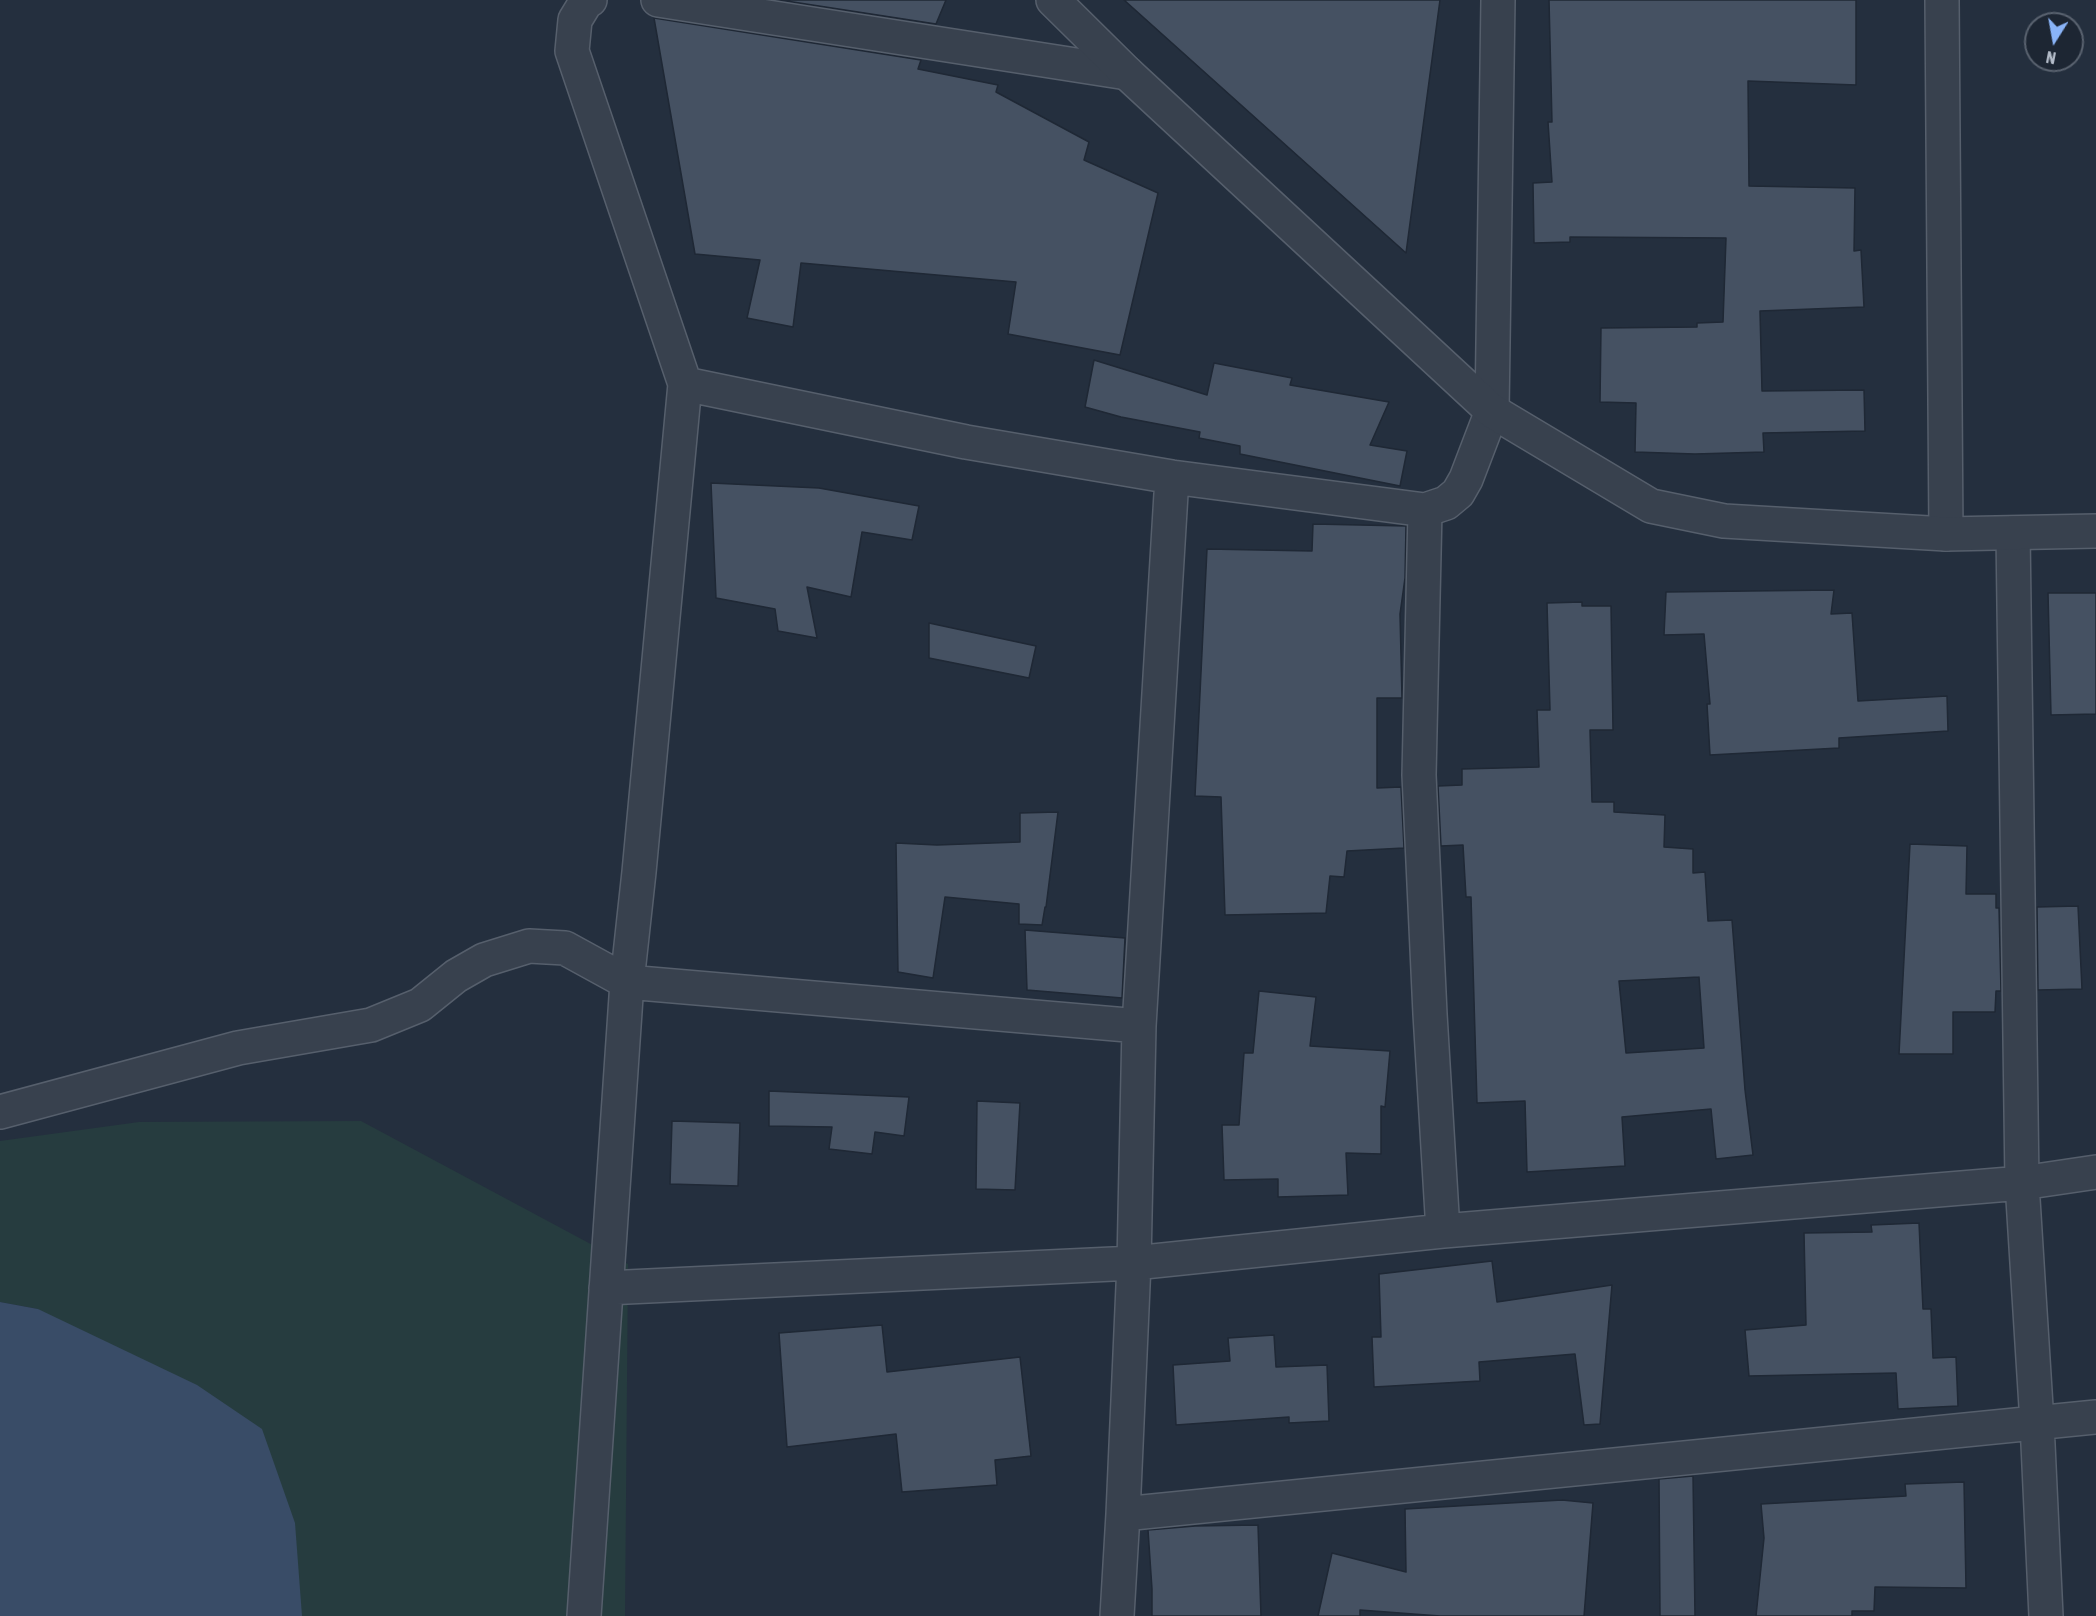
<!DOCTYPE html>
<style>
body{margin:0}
#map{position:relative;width:2096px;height:1616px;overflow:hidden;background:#242f3e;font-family:"Asap Condensed",sans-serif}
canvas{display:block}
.north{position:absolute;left:2024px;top:12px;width:60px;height:60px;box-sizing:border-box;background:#1d2633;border:2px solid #59626f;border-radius:50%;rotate:191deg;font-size:16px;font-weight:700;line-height:24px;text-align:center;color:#b4bcc9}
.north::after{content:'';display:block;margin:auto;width:21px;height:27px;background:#8ab4f8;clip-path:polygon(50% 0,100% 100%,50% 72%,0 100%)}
</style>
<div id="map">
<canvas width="2096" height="1616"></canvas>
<div class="north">N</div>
</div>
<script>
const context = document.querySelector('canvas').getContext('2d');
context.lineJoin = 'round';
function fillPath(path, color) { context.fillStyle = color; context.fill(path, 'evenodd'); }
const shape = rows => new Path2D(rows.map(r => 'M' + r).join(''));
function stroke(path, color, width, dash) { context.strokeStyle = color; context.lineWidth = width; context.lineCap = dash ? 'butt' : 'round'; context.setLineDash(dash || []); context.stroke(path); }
const green = shape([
 [361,1121,628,1264,625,1616,295,1616,38,1309,0,1302,0,1141,139,1122]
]);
const water = shape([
 [0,1302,38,1309,197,1385,262,1429,295,1523,302,1616,0,1616]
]);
const building = shape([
 [780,0,946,0,936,24,780,0],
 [1124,0,1440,0,1406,253,1124,0],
 [1549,0,1856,0,1856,85,1748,81,1749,186,1855,188,1854,251,1861,250,1864,307,1760,311,1762,391,1864,390,1865,431,1763,433,1764,452,1695,454,1635,452,1636,403,1600,402,1601,328,1697,327,1697,323,1723,322,1726,238,1570,237,1570,242,1534,243,1533,183,1552,182,1548,122,1552,122,1549,0],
 [654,18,921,60,918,69,998,85,996,92,1089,142,1084,160,1158,193,1120,355,1008,334,1016,282,801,263,793,327,747,318,760,260,695,254,654,18],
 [1094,360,1207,395,1214,363,1292,378,1290,385,1389,402,1370,445,1407,451,1400,486,1240,454,1240,446,1199,438,1200,432,1121,417,1085,407,1094,360],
 [711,483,819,488,919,506,912,540,862,532,851,597,807,587,817,638,778,631,775,609,716,598,711,483],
 [1313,524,1406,526,1405,578,1400,614,1402,698,1377,698,1377,788,1401,787,1404,848,1347,851,1344,877,1330,876,1326,913,1225,915,1221,797,1195,796,1207,549,1312,551,1313,524],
 [1834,590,1831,614,1852,613,1858,701,1947,696,1948,731,1839,738,1839,748,1710,755,1707,704,1710,704,1704,634,1664,635,1666,592,1834,590],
 [2048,593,2096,593,2096,714,2051,715,2048,593],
 [1582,602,1582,606,1611,606,1613,730,1590,730,1592,802,1614,802,1614,812,1665,815,1664,847,1693,849,1693,873,1705,872,1708,921,1732,920,1745,1090,1753,1155,1716,1159,1711,1109,1622,1117,1625,1166,1527,1172,1525,1101,1477,1103,1471,897,1466,897,1463,845,1441,846,1438,786,1462,785,1462,769,1539,767,1537,710,1550,710,1547,603,1582,602],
 [1699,977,1704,1048,1626,1053,1619,981,1699,977],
 [929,623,1036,646,1029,678,929,658,929,623],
 [1058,812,1046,907,1045,907,1042,925,1019,924,1019,904,945,897,933,978,898,972,896,843,937,845,1020,842,1020,813,1058,812],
 [1910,844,1967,846,1966,894,1996,894,1996,908,1999,908,2001,991,1996,991,1995,1012,1953,1012,1953,1054,1899,1054,1910,844],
 [2078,906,2082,989,2038,990,2037,907,2078,906],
 [1025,930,1125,938,1122,998,1027,990,1025,930],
 [1259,991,1316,997,1310,1046,1390,1051,1385,1107,1381,1106,1381,1154,1346,1153,1348,1195,1278,1197,1278,1179,1224,1180,1222,1125,1239,1125,1244,1053,1253,1053,1259,991],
 [769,1091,909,1097,904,1136,875,1132,872,1154,829,1149,832,1127,769,1126,769,1091],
 [977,1101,1020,1103,1015,1190,976,1189,977,1101],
 [672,1121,740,1123,738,1186,670,1184,672,1121],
 [1919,1223,1923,1309,1931,1309,1933,1358,1956,1357,1958,1406,1898,1409,1896,1373,1749,1376,1745,1330,1806,1325,1804,1233,1872,1232,1871,1225,1919,1223],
 [1492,1261,1497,1302,1612,1285,1600,1424,1584,1425,1575,1354,1479,1362,1480,1381,1374,1387,1372,1337,1381,1337,1379,1274,1492,1261],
 [882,1325,887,1372,1020,1357,1031,1456,995,1460,997,1485,902,1492,896,1434,787,1447,779,1333,882,1325],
 [1274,1335,1276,1367,1327,1365,1329,1421,1289,1423,1289,1417,1176,1425,1173,1365,1230,1361,1228,1338,1274,1335],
 [1693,1476,1695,1616,1660,1616,1659,1479,1693,1476],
 [1964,1482,1966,1588,1875,1587,1874,1611,1852,1611,1852,1616,1756,1616,1764,1538,1761,1504,1906,1496,1905,1484,1964,1482],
 [1562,1500,1593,1503,1584,1616,1440,1616,1360,1610,1360,1616,1318,1616,1332,1553,1406,1572,1405,1509,1562,1500],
 [1258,1525,1261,1616,1152,1616,1152,1589,1148,1530,1195,1526,1258,1525]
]);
const minor = shape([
 [590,0,586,2,575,20,572,51,685,384],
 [658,0,1127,73],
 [1942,0,1946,534],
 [1425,510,1419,775,1430,1014,1443,1231],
 [2013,533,2022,1183,2037,1423,2046,1616],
 [0,1112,238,1048,371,1025,420,1005,456,976,484,960,529,946,565,948,627,982,1139,1026],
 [606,1288,1134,1263,1443,1231,2022,1183,2096,1172],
 [1123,1514,1134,1263,1139,1026,1172,477],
 [584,1616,627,982,639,872,685,384,966,442,1172,477,1425,510,1446,503,1458,493,1466,479,1492,411,1498,0],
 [1117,1616,1123,1514,2096,1417]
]);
const tertiary = shape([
 [1053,0,1127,73,1492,411,1651,506,1724,521,1946,534,2096,531]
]);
fillPath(green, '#263c3f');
fillPath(water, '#394c67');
fillPath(building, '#455162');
stroke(building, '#1f2835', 1.5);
stroke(minor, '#565f6c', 36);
stroke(tertiary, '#565f6c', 36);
stroke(minor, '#38414e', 33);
stroke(tertiary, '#38414e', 33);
</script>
